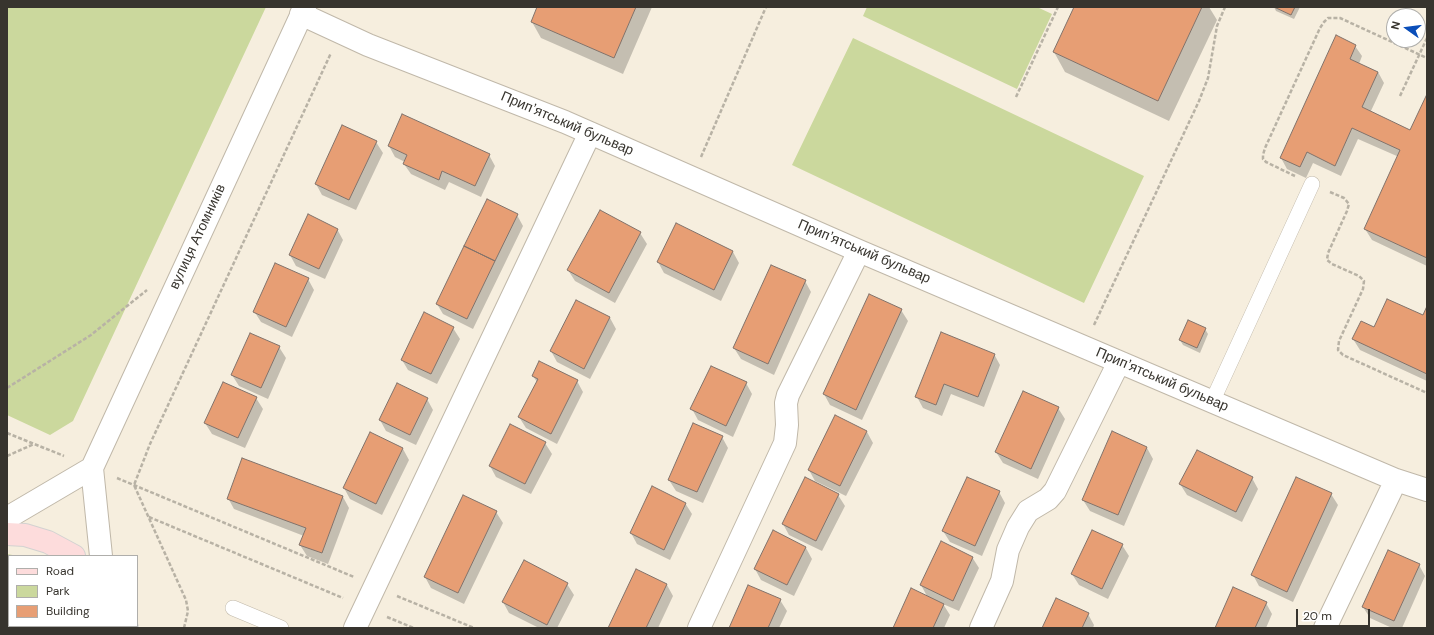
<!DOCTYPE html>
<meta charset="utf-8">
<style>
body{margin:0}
#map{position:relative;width:1434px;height:635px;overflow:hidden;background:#f6eede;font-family:"DM Sans",sans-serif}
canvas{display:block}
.frame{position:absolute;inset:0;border:8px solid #37342e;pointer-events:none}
.legend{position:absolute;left:8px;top:555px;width:130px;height:72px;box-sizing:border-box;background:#fff;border:1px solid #afaeab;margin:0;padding:5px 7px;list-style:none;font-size:12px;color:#37342e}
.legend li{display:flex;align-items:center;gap:8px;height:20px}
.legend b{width:20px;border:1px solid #afaeab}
.north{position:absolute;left:1386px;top:8px;width:40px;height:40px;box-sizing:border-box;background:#fff;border:1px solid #afaeab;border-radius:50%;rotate:284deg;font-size:11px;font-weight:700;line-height:16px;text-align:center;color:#37342e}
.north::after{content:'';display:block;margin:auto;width:14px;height:18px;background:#0a4eb9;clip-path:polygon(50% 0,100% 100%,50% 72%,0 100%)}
.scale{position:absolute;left:1296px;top:609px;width:74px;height:18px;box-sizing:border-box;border:2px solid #37342e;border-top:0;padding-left:5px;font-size:12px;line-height:14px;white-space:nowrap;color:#37342e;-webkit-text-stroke:3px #fff;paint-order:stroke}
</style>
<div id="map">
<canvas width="1434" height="635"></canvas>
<div class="frame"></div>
<ul class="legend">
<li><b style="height:5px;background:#fddcdc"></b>Road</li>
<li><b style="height:11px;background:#cbd89d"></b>Park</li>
<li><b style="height:11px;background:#e79e74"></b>Building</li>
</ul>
<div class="north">N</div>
<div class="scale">20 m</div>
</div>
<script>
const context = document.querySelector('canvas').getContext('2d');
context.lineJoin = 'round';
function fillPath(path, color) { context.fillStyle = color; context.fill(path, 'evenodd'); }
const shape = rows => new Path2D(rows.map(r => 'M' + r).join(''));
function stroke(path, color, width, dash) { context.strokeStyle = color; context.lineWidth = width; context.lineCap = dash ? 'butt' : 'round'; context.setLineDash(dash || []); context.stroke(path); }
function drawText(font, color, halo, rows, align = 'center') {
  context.font = font + ' "DM Sans",sans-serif'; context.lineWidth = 3; context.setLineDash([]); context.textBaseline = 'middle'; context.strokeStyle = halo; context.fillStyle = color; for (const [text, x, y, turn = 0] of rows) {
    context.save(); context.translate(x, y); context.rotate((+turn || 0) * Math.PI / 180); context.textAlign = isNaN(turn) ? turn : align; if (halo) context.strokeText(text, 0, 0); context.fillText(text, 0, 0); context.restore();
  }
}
const green = shape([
 [7,7,266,7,73,421,50,435,7,415],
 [867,7,1037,7,1052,14,1017,89,863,16],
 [853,38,1144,176,1084,303,792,165],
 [7,554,18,556,9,556,9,626,94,626,95,628,7,628]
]);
const shadow = shape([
 [538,7,652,7,623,74,541,38,532,22],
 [1075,7,1209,7,1217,20,1169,121,1065,72,1054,52],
 [1274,7,1300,7,1294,19,1276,11],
 [1355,46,1362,56,1359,64,1378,72,1384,83,1370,113,1410,131,1427,95,1427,266,1372,240,1365,229,1399,157,1358,139,1341,176,1313,163,1306,178,1287,169,1281,158],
 [376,142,383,153,356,210,322,195,316,184],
 [389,146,489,155,495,166,481,197,449,182,445,190,411,174,404,164,405,162,395,157],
 [517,215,523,226,473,329,443,314,437,304],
 [676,224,733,252,739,263,721,301,664,273,658,262],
 [337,229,343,240,325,279,296,266,290,255],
 [640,233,647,244,615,303,575,281,568,270],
 [308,279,314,290,292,337,261,322,254,311],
 [805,281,811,292,774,375,741,359,734,348],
 [576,301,610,318,616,329,590,379,557,362,551,351],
 [1427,309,1427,381,1360,350,1353,339,1375,328,1424,316],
 [901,310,908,321,862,420,830,405,824,394],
 [453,328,460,339,437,384,408,370,402,360],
 [1205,329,1208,334,1200,353,1183,345,1180,340],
 [279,347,286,358,268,399,239,386,232,375],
 [994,354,1000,365,984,407,951,394,942,416,923,408,917,397],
 [533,376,577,381,583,392,557,444,526,428,519,417,537,382],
 [746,383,752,394,733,437,698,420,692,409],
 [256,398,263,409,245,448,212,434,205,423],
 [427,399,433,410,416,445,386,431,380,420],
 [1058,408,1065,419,1038,479,1003,463,996,452],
 [867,432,873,443,846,496,815,481,809,470],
 [722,437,728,448,703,503,676,491,669,480],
 [545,443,552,454,531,494,496,477,490,466],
 [1147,448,1153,459,1124,526,1090,511,1083,500],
 [403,449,409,460,382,515,350,499,344,488],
 [242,460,343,497,349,508,328,564,307,556,300,545,304,536,234,509,228,498],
 [1252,478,1258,489,1242,522,1187,495,1180,484],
 [652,488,685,503,692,514,670,560,637,544,631,533],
 [999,492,1005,503,982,556,950,542,943,531],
 [1331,494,1338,505,1293,602,1259,586,1253,575],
 [838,495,845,506,822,551,789,535,783,524],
 [496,512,503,523,464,604,431,588,425,577],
 [773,531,806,548,812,559,794,596,761,580,755,569],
 [1122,545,1129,556,1108,599,1079,585,1072,574],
 [972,557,979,568,959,611,943,604,950,615,944,628,894,628,928,598,921,585],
 [1419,565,1425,576,1402,628,1392,628,1370,618,1363,607],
 [636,571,667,585,673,596,658,628,609,628],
 [567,584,574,595,557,628,539,628,509,613,503,602],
 [780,600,787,611,779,628,730,628],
 [1266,603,1272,614,1266,628,1216,628],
 [1088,614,1094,625,1093,628,1043,628]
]);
const building = shape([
 [537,7,636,7,614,58,531,22,537,7],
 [1074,7,1202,7,1158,101,1053,52,1074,7],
 [1274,7,1295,7,1291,15,1274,7],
 [1336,35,1356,45,1350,59,1378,72,1362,107,1410,130,1427,94,1427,258,1364,229,1400,150,1352,128,1335,166,1307,152,1300,167,1280,158,1336,35],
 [402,114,490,154,475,186,442,171,439,180,403,164,407,155,388,146,402,114],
 [342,125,377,141,349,200,315,184,342,125],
 [487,199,518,214,495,261,464,246,487,199],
 [600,210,641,232,609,293,567,270,600,210],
 [308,214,338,229,319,269,289,255,308,214],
 [676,223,733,251,714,290,657,262,676,223],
 [464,246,495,261,467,319,436,304,464,246],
 [275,263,309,278,286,327,253,312,275,263],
 [771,265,806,280,768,364,733,348,771,265],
 [869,294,902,309,856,410,823,394,869,294],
 [1387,299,1423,315,1427,306,1427,374,1352,339,1361,321,1374,327,1387,299],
 [576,300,610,317,584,369,550,351,576,300],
 [424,312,454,327,431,374,401,360,424,312],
 [1188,320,1206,328,1197,348,1179,340,1188,320],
 [941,332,995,354,978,397,944,384,936,405,915,397,941,332],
 [250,333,280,346,261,388,231,375,250,333],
 [539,361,578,380,551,434,518,417,538,379,532,376,539,361],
 [711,366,747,382,726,426,690,409,711,366],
 [223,382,257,397,238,438,204,423,223,382],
 [397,383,428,398,410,435,379,420,397,383],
 [1023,391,1059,407,1031,469,995,452,1023,391],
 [835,415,867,431,840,486,808,470,835,415],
 [693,423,723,436,697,492,668,480,693,423],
 [510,424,546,442,525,484,489,466,510,424],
 [1112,431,1147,447,1118,515,1082,500,1112,431],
 [370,432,403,448,376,504,343,488,370,432],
 [1197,450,1253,477,1236,512,1179,484,1197,450],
 [242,458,343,496,322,553,299,545,306,528,227,499,242,458],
 [805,477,839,494,816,541,782,524,805,477],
 [967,477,1000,491,975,546,942,531,967,477],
 [1296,477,1332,493,1287,592,1251,575,1296,477],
 [652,486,686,503,664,550,630,533,652,486],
 [463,495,497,511,458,593,424,577,463,495],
 [773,530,806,547,787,585,754,569,773,530],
 [1092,530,1123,544,1102,589,1071,574,1092,530],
 [941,541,973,557,953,601,920,585,941,541],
 [1388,550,1420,564,1394,621,1362,607,1388,550],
 [524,560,568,583,547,625,502,602,524,560],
 [636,569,667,584,646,628,608,628,636,569],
 [748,585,781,599,768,628,729,628,748,585],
 [1233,587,1267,602,1255,628,1215,628,1233,587],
 [911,588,944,604,933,628,893,628,911,588],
 [1056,598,1089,613,1082,628,1042,628,1056,598]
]);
const path = shape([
 [1400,96,1427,38],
 [1016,97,1058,7],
 [701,157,766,7],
 [1295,176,1266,162,1263,159,1263,155,1265,148,1320,28,1324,22,1328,18,1340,18,1427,58],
 [1330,192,1344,198,1349,204,1347,211,1328,253,1327,260,1332,264,1359,276,1364,281,1363,289,1339,341,1338,350,1343,355,1427,393],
 [1094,325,1199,101,1208,78,1217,26,1225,7],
 [7,388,91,335,147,290],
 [7,433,64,456],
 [7,456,34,444],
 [117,478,354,577],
 [149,517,343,598],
 [397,596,474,628],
 [387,617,414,628],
 [184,628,188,611,186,600,134,485,150,444,331,53]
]);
const service = shape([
 [1212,402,1312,184],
 [233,608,281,628]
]);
const minor = shape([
 [301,14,368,45,565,122,859,251,1396,480,1427,490],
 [355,628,590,133],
 [699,628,785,443,787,425,786,403,788,395,859,251],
 [981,628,1002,581,1008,550,1018,527,1028,511,1048,499,1055,491,1119,362],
 [1325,628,1396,480]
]);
const tertiary = shape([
 [7,518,92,468],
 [101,556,92,468,305,7]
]);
const primary = shape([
 [7,534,25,535,48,542,74,556],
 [126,626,127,628]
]);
const streetNames = [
 ["Припʼятський бульвар",567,124,23],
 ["вулиця Атомників",198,237,-65],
 ["Припʼятський бульвар",864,252,23],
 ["Припʼятський бульвар",1162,380,23]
];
fillPath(green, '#cbd89d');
fillPath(shadow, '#0003');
fillPath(building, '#e79e74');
stroke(building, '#81726a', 1);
stroke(service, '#c0b8a9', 16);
stroke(minor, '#c0b8a9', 24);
stroke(tertiary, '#c0b8a9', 24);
stroke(primary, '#d3d2d1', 24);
stroke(path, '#b8b2a5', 2.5, [4, 2]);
stroke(service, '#fff', 15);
stroke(minor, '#fff', 22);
stroke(tertiary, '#fff', 22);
stroke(primary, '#fddcdc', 22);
drawText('14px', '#37342e', '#fff', streetNames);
</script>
